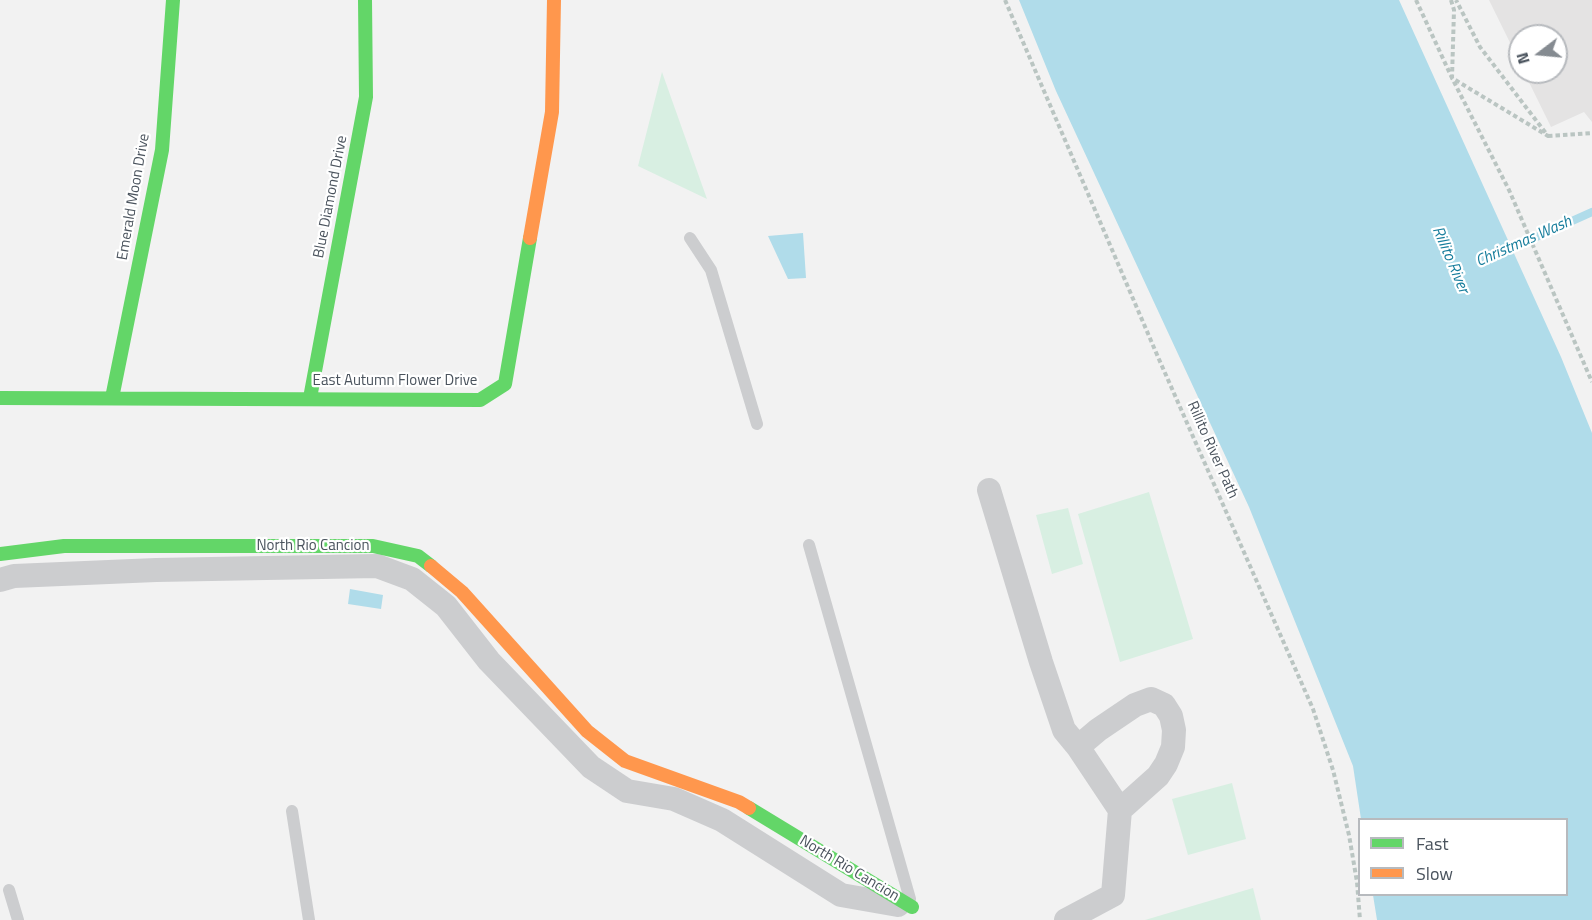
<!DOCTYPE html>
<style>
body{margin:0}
#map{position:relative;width:1592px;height:920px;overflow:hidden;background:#f2f2f2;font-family:"Titillium Web",sans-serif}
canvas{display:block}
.legend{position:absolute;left:1358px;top:818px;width:210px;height:78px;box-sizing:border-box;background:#fff;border:2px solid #b7babe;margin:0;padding:8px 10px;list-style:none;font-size:18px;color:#4a535d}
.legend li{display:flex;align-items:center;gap:12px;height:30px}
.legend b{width:30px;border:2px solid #b7babe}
.north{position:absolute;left:1508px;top:24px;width:60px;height:60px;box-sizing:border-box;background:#fff;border:2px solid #b7babe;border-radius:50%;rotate:254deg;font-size:16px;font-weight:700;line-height:24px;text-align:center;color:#4a535d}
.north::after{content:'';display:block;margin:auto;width:21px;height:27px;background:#858b91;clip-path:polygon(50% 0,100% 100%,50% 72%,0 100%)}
</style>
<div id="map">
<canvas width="1592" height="920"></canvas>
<ul class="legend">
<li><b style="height:8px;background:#63d668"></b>Fast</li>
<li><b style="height:8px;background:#ff974d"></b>Slow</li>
</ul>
<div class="north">N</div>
</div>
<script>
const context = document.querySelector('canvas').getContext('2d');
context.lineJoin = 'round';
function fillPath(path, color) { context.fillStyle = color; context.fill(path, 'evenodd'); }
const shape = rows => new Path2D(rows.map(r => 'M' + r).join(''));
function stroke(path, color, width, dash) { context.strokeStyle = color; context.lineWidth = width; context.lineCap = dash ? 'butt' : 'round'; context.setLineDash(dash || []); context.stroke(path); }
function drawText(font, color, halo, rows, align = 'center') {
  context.font = font + ' "Titillium Web",sans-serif'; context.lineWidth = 4.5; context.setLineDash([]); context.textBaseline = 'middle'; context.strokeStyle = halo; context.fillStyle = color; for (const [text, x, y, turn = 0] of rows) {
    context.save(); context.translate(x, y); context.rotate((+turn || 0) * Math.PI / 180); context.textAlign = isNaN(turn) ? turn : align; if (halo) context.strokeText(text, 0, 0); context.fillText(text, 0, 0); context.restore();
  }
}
const education = shape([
 [1489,0,1592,0,1592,122,1584,112,1551,127,1524,72,1556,72,1556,36,1520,36,1520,63]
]);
const green = shape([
 [662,72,707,199,638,166],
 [1149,492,1193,639,1120,662,1078,514],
 [1068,508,1083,564,1052,574,1036,515],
 [1232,783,1246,839,1188,855,1172,799],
 [1253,888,1261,920,1145,920]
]);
const water = shape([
 [1019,0,1399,0,1561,357,1592,433,1592,920,1377,920,1373,895,1566,894,1566,820,1361,819,1353,766,1249,507,1056,91],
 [803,233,806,278,788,279,768,236],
 [350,589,383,595,381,609,348,604]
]);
const stream = shape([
 [1503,252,1592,212]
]);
const path = shape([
 [1005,0,1158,357,1313,709,1333,770,1349,835,1357,882,1360,920],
 [1416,0,1452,78,1509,190,1592,382],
 [1451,0,1454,10,1452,78,1548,136,1480,47,1456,0],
 [1548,136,1592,133]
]);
const lane = shape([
 [690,238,711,270,757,424],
 [809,545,910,899],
 [292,811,309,920],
 [9,890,18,920]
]);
const street = shape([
 [989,490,1041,662,1064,730,1078,747,1120,810],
 [0,580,14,576,156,570,377,566,412,579,446,606,489,661,591,767,627,791,674,799,722,820,841,895,898,905],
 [1078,747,1098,730,1135,705,1151,699,1164,705,1171,716,1174,730,1173,747,1166,764,1158,776,1120,810],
 [1066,920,1113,895,1120,810]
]);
const fast = shape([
 [0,398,480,400,505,384,530,238],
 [112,398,162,150,173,0],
 [310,398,366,97,365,0],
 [0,554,64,546,373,546,418,556,431,566],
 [749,808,912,907]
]);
const slow = shape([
 [530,238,552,112,554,0],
 [431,566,462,592,587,731,625,761,739,802,749,808]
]);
const streetNames = [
 ["Emerald Moon Drive",134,197,-80],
 ["Blue Diamond Drive",331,197,-79],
 ["East Autumn Flower Drive",395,381],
 ["Rillito River Path",1212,450,66],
 ["North Rio Cancion",313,546],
 ["North Rio Cancion",849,869,31]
];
const waterNames = [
 ["Christmas Wash",1524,242,-24],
 ["Rillito River",1450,260,67]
];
fillPath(education, '#e4e3e3');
fillPath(green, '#d8efe2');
fillPath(water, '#b0dcea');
stroke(stream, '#b0dcea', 8);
stroke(path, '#bac5c2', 4, [4.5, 3]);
stroke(lane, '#cccdcf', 12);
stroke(street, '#cccdcf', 24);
stroke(fast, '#63d668', 14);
stroke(slow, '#ff974d', 14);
drawText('15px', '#4a535d', '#fff', streetNames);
drawText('italic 16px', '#167d9c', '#fff', waterNames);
</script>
